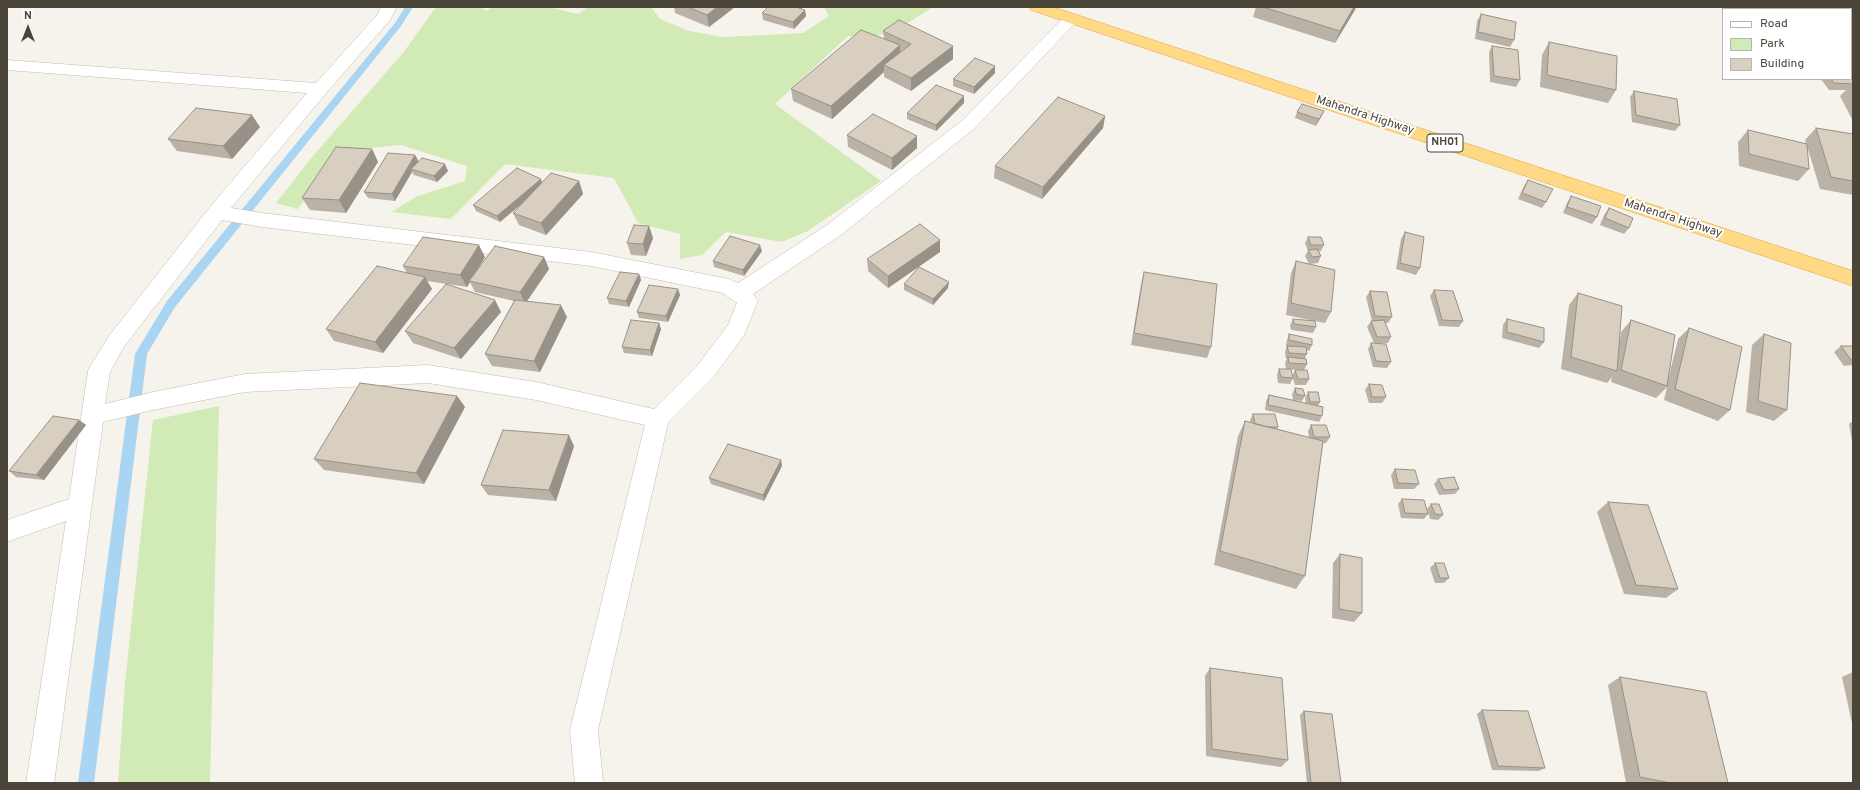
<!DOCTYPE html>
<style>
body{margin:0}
#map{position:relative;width:1860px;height:790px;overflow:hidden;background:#f6f3ec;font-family:Overpass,sans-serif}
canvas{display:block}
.frame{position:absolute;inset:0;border:8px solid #4b4439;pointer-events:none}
.legend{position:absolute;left:1722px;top:8px;width:130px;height:72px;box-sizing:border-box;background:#fff;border:1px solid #b7b4b0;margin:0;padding:5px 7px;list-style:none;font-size:12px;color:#4b4439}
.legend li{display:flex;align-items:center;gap:8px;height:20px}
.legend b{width:20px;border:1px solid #b7b4b0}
.north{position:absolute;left:8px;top:8px;width:40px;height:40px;-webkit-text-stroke:3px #fff;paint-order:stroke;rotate:0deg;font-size:11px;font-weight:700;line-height:16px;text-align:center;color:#4b4439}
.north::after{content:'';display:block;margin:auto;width:14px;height:18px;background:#4b4439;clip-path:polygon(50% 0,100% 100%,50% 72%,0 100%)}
</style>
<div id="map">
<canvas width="1860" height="790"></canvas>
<div class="frame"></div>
<ul class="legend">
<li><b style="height:5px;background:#fff"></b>Road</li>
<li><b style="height:11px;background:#d2eab5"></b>Park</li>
<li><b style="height:11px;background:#d8cfc1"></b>Building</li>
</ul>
<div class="north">N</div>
</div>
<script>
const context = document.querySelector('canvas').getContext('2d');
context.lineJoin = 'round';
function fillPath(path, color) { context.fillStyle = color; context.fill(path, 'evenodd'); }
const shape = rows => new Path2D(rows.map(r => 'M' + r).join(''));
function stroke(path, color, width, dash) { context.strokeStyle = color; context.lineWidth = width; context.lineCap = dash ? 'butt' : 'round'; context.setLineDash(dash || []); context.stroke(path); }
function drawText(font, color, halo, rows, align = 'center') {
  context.font = font + ' Overpass,sans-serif'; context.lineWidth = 4; context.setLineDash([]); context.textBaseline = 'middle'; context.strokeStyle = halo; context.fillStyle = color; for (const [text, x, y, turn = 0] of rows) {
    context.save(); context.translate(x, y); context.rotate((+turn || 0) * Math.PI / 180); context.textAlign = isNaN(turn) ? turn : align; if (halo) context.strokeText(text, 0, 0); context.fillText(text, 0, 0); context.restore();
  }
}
const green = shape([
 [436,7,479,7,487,11,493,7,548,7,578,14,588,7,651,7,660,19,689,31,723,37,803,33,829,16,824,7,933,7,903,26,875,37,848,36,775,104,881,181,808,231,782,242,726,232,702,255,680,259,680,234,638,223,614,178,505,164,451,219,391,212,418,196,465,181,467,166,401,145,339,151,298,209,276,203,313,156,403,53],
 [219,406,210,783,118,783,125,683,153,420]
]);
const stream = shape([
 [405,7,413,7,401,26,175,307,147,354,94,783,78,783,135,354,167,301,395,23,405,7]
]);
const minor = shape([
 [381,7,397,7,390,20,326,93,231,208,262,213,591,252,729,279,738,283,827,225,963,120,1065,16,1071,14,1077,16,1079,19,975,128,841,235,753,294,758,301,744,335,713,378,668,423,598,730,603,783,575,783,570,730,645,425,536,400,428,383,245,392,153,410,103,422,54,783,26,783,66,521,7,542,7,520,69,499,88,371,91,365,109,336,210,207,307,93,7,70,7,60,316,83,377,15,381,7],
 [222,220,262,227,591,266,723,293,737,303,728,325,697,366,654,409,536,382,428,365,245,374,153,392,105,404,110,372,123,348,222,220]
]);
const trunk = shape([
 [1029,7,1053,7,1853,271,1853,286,1031,10,1029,7]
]);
const wall = shape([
 [674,7,735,7,709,27,675,13],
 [1256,7,1356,7,1335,43,1253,17],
 [1803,7,1853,7,1853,27,1851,27,1851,9,1804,9],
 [805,10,806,16,794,29,763,20,762,13],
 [1481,14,1514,40,1510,47,1475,39,1477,21],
 [883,31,953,46,953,59,911,91,884,77,884,72,832,119,793,101,791,89,884,39],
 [1549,42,1616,90,1608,103,1540,87,1542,55],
 [1492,46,1520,80,1516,87,1490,82,1489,52],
 [1851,49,1853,51,1853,121,1840,96,1846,90,1829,90,1821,79,1851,79],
 [995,73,974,94,953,86,953,79],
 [1634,91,1680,125,1675,131,1632,122,1630,97],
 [964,103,936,131,907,119,907,113],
 [1324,111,1321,117,1316,126,1295,118,1297,112],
 [1105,116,1103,128,1042,199,994,178,995,166],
 [260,127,232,159,177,151,168,139],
 [1816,128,1853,134,1853,195,1820,189,1807,146,1809,169,1798,181,1739,166,1738,142,1748,130,1806,144,1805,140],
 [847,135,917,136,917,148,892,170,848,147],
 [372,149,378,162,346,213,310,210,302,198],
 [415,155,418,161,448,171,437,182,414,175,412,172,395,201,368,198,364,192],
 [1528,180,1546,202,1542,208,1518,199,1524,186],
 [579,181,583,194,546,235,519,225,513,213,522,203,500,222,476,211,473,205,542,183],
 [1571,196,1597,217,1592,224,1563,213,1567,203],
 [1609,208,1629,228,1624,234,1600,225,1604,215],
 [649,226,653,238,646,256,631,255,627,243],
 [1405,232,1420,268,1416,275,1396,269,1401,239],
 [1308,237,1324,245,1321,251,1319,251,1321,256,1318,263,1309,264,1305,256,1308,251,1305,243],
 [940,240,940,252,888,288,868,271,867,259],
 [762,251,744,276,714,267,713,261],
 [485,257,477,271,544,257,549,269,527,301,567,317,540,372,492,366,485,354,514,301,475,292,470,282,467,287,427,281,432,289,383,353,334,341,326,329,407,273,403,266],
 [1296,261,1331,312,1325,323,1286,315,1291,273],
 [1144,272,1211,347,1207,358,1131,345,1141,284],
 [639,274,641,280,629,307,609,304,607,298],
 [904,284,948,288,933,305,904,290],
 [678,289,680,295,668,322,639,318,637,312],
 [1434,290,1463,321,1459,327,1439,326,1430,296],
 [1370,291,1392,317,1388,323,1385,323,1391,337,1388,343,1374,343,1367,327,1371,321,1372,321,1366,297],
 [1578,293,1620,339,1621,332,1631,320,1667,384,1678,339,1689,328,1730,410,1718,421,1664,400,1667,387,1656,398,1611,382,1612,377,1607,383,1561,369,1569,305],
 [501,312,461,359,413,343,405,331],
 [1293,319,1316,327,1313,333,1291,330,1290,325],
 [1507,319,1544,342,1539,348,1502,338,1503,325],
 [659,323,661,329,652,356,624,353,622,347],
 [1289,334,1312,345,1309,351,1307,350,1307,354,1305,358,1307,364,1304,370,1309,379,1306,385,1295,385,1292,376,1295,370,1303,370,1286,369,1285,363,1287,359,1286,359,1285,352,1287,346,1286,346,1287,340],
 [1764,334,1787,410,1774,421,1746,412,1752,345],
 [1371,343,1391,362,1387,368,1373,367,1368,349],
 [1841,346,1853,346,1853,365,1844,366,1834,352],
 [1279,369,1293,378,1290,384,1278,383,1277,375],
 [1369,384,1386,397,1382,403,1369,403,1365,390],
 [1295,388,1305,396,1302,401,1293,400,1306,403,1305,398,1308,392,1320,402,1318,406,1322,416,1319,422,1265,410,1266,401,1269,395,1293,400,1292,394],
 [457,396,465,407,424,484,324,470,314,459],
 [1253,414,1278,427,1277,429,1309,438,1308,431,1311,425,1330,437,1326,443,1323,443,1305,576,1296,589,1214,565,1238,436,1245,421,1251,423,1250,420],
 [79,420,86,425,44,480,16,477,9,471],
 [1853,421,1853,446,1849,424],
 [574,446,556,501,488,495,481,485],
 [781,460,782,466,764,501,711,484,709,478],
 [1395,469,1419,484,1414,489,1394,489,1391,475],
 [1438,479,1459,489,1455,494,1439,495,1434,484],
 [1402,499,1428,514,1424,519,1401,518,1398,504],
 [1608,502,1678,589,1666,598,1624,594,1597,512],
 [1431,504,1443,515,1438,520,1430,519,1427,509],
 [1340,554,1362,613,1354,622,1332,618,1333,563],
 [1435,563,1449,578,1444,583,1435,583,1430,568],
 [1210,668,1288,760,1281,767,1206,756,1205,676],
 [1853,672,1853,728,1842,677],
 [1620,677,1728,783,1626,783,1608,685],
 [1482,710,1545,768,1539,771,1492,770,1477,714],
 [1304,711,1341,783,1307,783,1300,715]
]);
const shadedWall = shape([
 [717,7,735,7,709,27,707,15],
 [1354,7,1356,7,1355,10,1335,43,1340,31],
 [805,10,806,16,794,29,793,22],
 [900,45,900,58,884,65,884,72,832,119,831,106],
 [953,46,953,59,911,91,911,78],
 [995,66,995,73,974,94,974,87],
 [964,96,964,103,936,131,936,125],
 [1324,111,1321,117,1316,126,1319,119],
 [252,115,260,127,232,159,223,146],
 [1105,116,1103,128,1042,199,1043,187],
 [917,136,917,148,892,170,892,158],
 [372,149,378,162,346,213,339,200],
 [415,155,419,162,411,169,412,172,395,201,392,194],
 [445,164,448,171,437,182,434,176],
 [541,179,543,186,500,222,497,216],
 [579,181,583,194,546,235,541,223],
 [649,226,653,238,646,256,643,244],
 [940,240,940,252,888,288,888,276],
 [479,245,485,257,470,281,469,281,470,282,467,287,460,275],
 [760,245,762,251,744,276,743,270],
 [544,257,549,269,525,304,520,292],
 [639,274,641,280,629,307,626,301],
 [425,277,432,289,383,353,375,342],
 [949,282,948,288,933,305,933,299],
 [678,289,680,295,668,322,666,316],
 [495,300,501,312,461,359,454,348],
 [561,305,567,317,540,372,534,361],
 [659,323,661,329,652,356,650,350],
 [457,396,465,407,424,484,416,473],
 [79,420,86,425,44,480,36,475],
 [569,435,574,446,556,501,549,490],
 [781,460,782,466,764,501,763,495]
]);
const building = shape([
 [688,7,717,7,707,15,688,7],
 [768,7,796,7,805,10,793,22,762,13,768,7],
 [1263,7,1354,7,1340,31,1263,7],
 [1820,7,1853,7,1853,14,1851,13,1851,9,1821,9,1820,7],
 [1481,14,1516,22,1514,40,1478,32,1481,14],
 [899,20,953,46,911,78,884,65,911,44,883,31,899,20],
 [861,30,900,45,831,106,791,89,861,30],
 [1549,42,1617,56,1616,90,1547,75,1549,42],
 [1492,46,1518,50,1520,80,1494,76,1492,46],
 [1851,49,1853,51,1853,62,1851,62,1851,49],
 [975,58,995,66,974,87,953,79,975,58],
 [1851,67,1853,67,1853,84,1834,83,1831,79,1851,79,1851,67],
 [936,85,964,96,936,125,907,113,936,85],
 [1634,91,1677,99,1680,125,1636,115,1634,91],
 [1058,97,1105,116,1043,187,995,166,1058,97],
 [1302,104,1324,111,1319,119,1297,112,1302,104],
 [196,108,252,115,223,146,168,139,196,108],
 [873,114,917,136,892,158,847,135,873,114],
 [1816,128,1853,134,1853,181,1831,177,1816,128],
 [1748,130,1807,144,1809,169,1749,154,1748,130],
 [336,147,372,149,339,200,302,198,336,147],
 [388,153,415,155,392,194,364,192,388,153],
 [422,158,445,164,434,176,411,169,422,158],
 [517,168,541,179,497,216,473,205,517,168],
 [551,173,579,181,541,223,513,213,551,173],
 [1528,180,1553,189,1546,202,1522,193,1528,180],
 [1571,196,1601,206,1597,217,1567,207,1571,196],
 [1609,208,1633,218,1629,228,1605,218,1609,208],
 [920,224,940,240,888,276,867,259,920,224],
 [634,225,649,226,643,244,627,243,634,225],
 [1405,232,1424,237,1420,268,1400,263,1405,232],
 [730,236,760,245,743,270,713,261,730,236],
 [423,237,479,245,460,275,403,266,423,237],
 [1308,237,1321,237,1324,245,1311,245,1308,237],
 [495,246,544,257,520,292,469,281,495,246],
 [1317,249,1321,256,1312,257,1308,250,1317,249],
 [1296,261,1335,270,1331,312,1291,303,1296,261],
 [377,266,425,277,375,342,326,329,377,266],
 [919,267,949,282,933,299,904,284,919,267],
 [620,272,639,274,626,301,607,298,620,272],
 [1144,272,1217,284,1211,347,1134,333,1144,272],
 [446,284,495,300,454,348,405,331,446,284],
 [649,285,678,289,666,316,637,312,649,285],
 [1434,290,1453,291,1463,321,1442,320,1434,290],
 [1370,291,1387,292,1392,317,1375,316,1370,291],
 [1578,293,1622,306,1617,371,1571,357,1578,293],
 [515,300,561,305,534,361,485,354,515,300],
 [1293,319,1315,321,1316,327,1294,324,1293,319],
 [1507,319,1544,328,1544,342,1507,332,1507,319],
 [631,320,659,323,650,350,622,347,631,320],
 [1384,320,1391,337,1377,337,1371,321,1384,320],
 [1631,320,1675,335,1667,386,1621,370,1631,320],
 [1689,328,1742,347,1730,410,1675,389,1689,328],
 [1289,334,1312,339,1312,345,1289,340,1289,334],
 [1764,334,1791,343,1787,410,1758,401,1764,334],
 [1371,343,1386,344,1391,362,1376,361,1371,343],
 [1287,346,1306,347,1307,354,1289,353,1287,346],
 [1841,346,1853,346,1853,360,1851,360,1841,346],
 [1288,357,1306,359,1307,364,1289,363,1288,357],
 [1279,369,1291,369,1293,378,1281,377,1279,369],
 [1295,370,1307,370,1309,379,1298,379,1295,370],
 [360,383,457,396,416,473,314,459,360,383],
 [1369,384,1382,385,1386,397,1372,397,1369,384],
 [1295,388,1303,389,1305,396,1296,394,1295,388],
 [1308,392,1318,392,1320,402,1310,402,1308,392],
 [1269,395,1323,407,1322,416,1268,405,1269,395],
 [1253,414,1275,414,1278,427,1268,427,1255,424,1253,414],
 [53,416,79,420,36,475,9,471,53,416],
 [1245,421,1323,441,1305,576,1220,551,1245,421],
 [1311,425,1326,425,1330,437,1314,437,1311,425],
 [503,430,569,435,549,490,481,485,503,430],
 [728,444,781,460,763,495,709,478,728,444],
 [1395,469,1415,470,1419,484,1398,483,1395,469],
 [1454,477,1459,489,1444,490,1438,479,1454,477],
 [1402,499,1424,500,1428,514,1405,513,1402,499],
 [1608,502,1648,505,1678,589,1636,585,1608,502],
 [1431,504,1439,504,1443,515,1435,514,1431,504],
 [1340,554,1362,558,1362,613,1339,609,1340,554],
 [1435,563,1444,563,1449,578,1440,578,1435,563],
 [1210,668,1282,678,1288,760,1212,749,1210,668],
 [1620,677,1706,692,1728,783,1671,783,1640,777,1620,677],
 [1482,710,1528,711,1545,768,1498,766,1482,710],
 [1304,711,1332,714,1341,783,1311,783,1304,711]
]);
const shields = [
 [1445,143,36]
];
const shieldNames = [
 ["NH01",1445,143]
];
const streetNames = [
 ["Mahendra Highway",1365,116,18],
 ["Mahendra Highway",1673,219,18]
];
fillPath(green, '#d2eab5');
fillPath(stream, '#a9d4f2');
stroke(minor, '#c2bbae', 1);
stroke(trunk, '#e0a43c', 1);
fillPath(minor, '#fff');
fillPath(trunk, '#ffd985');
fillPath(wall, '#bab2a6');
fillPath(shadedWall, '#979187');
fillPath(building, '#d8cfc1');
stroke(building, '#979187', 1);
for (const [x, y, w] of shields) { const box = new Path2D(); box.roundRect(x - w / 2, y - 9, w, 18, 3); context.fillStyle = '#fff'; context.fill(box); stroke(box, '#4b4439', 1); }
drawText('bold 11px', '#4b4439', null, shieldNames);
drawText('12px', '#4b4439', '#fff', streetNames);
</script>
